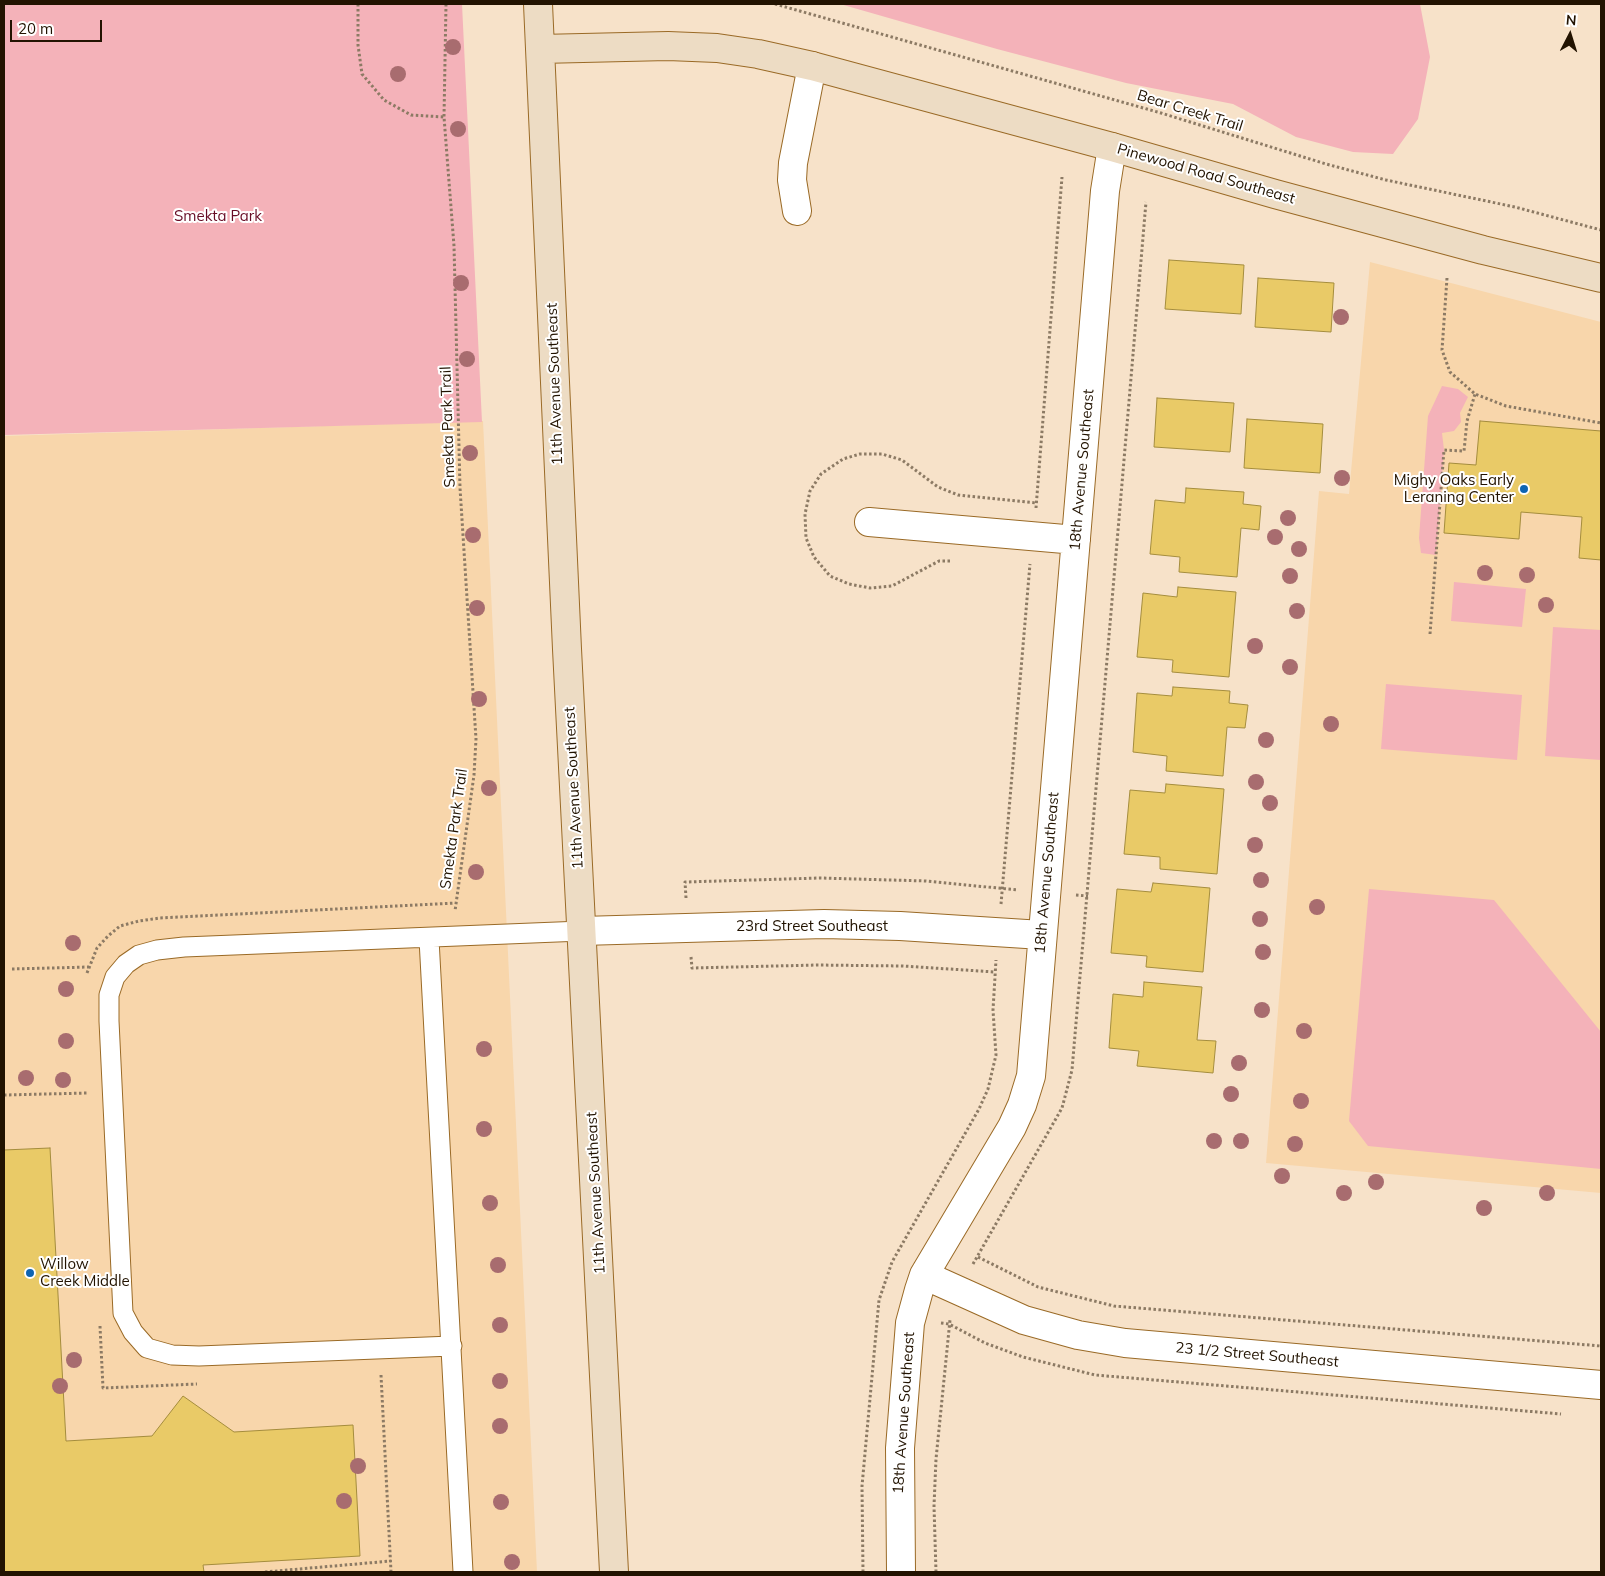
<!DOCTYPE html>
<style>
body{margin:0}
#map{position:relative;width:1605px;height:1576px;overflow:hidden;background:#f7e2c9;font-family:Mulish,sans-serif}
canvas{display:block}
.frame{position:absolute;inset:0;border:5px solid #221301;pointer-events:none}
.north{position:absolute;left:1545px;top:10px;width:50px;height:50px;-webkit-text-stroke:4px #fff;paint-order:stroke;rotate:5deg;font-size:14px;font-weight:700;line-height:20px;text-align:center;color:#221301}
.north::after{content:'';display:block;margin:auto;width:18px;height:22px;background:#221301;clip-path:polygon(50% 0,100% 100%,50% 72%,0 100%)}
.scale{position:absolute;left:10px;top:20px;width:92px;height:22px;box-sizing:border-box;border:2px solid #221301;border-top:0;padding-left:6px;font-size:15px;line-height:18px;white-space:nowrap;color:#221301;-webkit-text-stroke:4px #fff;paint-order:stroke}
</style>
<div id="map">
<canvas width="1605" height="1576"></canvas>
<div class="frame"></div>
<div class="north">N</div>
<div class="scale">20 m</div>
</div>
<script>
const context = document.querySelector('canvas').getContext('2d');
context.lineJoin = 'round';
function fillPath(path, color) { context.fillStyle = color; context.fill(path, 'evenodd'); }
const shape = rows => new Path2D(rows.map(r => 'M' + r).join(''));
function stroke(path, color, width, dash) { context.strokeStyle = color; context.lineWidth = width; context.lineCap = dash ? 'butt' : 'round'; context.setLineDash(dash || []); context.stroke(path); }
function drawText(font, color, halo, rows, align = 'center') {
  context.font = font + ' Mulish,sans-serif'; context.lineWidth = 4; context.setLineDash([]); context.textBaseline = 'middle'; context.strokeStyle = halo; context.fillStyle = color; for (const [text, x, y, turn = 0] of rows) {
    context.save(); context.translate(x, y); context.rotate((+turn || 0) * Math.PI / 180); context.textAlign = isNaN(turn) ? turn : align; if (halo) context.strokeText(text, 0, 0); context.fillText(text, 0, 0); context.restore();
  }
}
const built = shape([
 [1370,262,1601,322,1601,1193,1266,1163,1319,491,1349,494],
 [483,421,537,1572,4,1572,4,436]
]);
const green = shape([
 [4,4,462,4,482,422,4,435],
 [840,4,1420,4,1430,57,1418,119,1393,154,1353,152,1296,137,1233,104,1126,83,997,49],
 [1442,386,1458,389,1468,397,1460,413,1461,422,1454,431,1442,433,1444,450,1436,555,1421,553,1419,538,1428,416],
 [1454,582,1526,589,1522,627,1451,621],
 [1553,627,1601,630,1601,760,1545,756],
 [1386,684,1522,695,1517,760,1381,749],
 [1369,889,1494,900,1601,1032,1601,1169,1368,1146,1349,1121]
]);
const building = shape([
 [1169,260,1244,265,1241,314,1165,309,1169,260],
 [1258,278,1334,283,1331,332,1255,327,1258,278],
 [1157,398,1234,403,1230,452,1154,447,1157,398],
 [1247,419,1323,424,1320,473,1244,468,1247,419],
 [1480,421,1601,431,1601,560,1579,558,1582,517,1521,512,1519,539,1444,533,1449,463,1476,465,1480,421],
 [1186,488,1244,492,1243,504,1261,506,1259,530,1241,528,1237,577,1179,572,1180,557,1150,554,1155,500,1185,503,1186,488],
 [1178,587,1236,592,1229,677,1172,672,1173,660,1137,657,1143,593,1177,597,1178,587],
 [1173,687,1230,691,1229,703,1248,705,1245,728,1227,727,1223,776,1166,771,1167,756,1133,752,1137,693,1172,696,1173,687],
 [1166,784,1224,789,1217,874,1160,869,1160,857,1124,854,1130,790,1165,793,1166,784],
 [1153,883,1210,888,1203,972,1146,967,1147,956,1111,953,1117,889,1151,892,1153,883],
 [1144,982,1202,987,1197,1040,1216,1041,1213,1073,1137,1066,1139,1051,1109,1048,1113,994,1143,997,1144,982],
 [50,1148,66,1441,152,1436,183,1396,234,1432,353,1425,360,1556,203,1565,204,1572,4,1572,4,1150,50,1148]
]);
const path = shape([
 [358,4,358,45,362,74,384,100,411,115,444,117],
 [446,4,444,117,454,246,460,488,476,739,474,775,455,911],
 [775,4,1161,113,1326,164,1386,180,1515,207,1601,230],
 [1447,278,1442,350,1450,372,1475,394,1506,406,1601,423],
 [1036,508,1062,177],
 [950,561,939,561,892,586,870,588,849,584,830,576,814,557,806,538,805,514,810,491,821,474,843,459,860,454,882,454,902,460,938,487,958,495,1036,503],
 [1430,634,1444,450,1464,451,1467,421,1475,394],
 [1076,895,1088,896],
 [686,898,685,882,820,878,926,881,1018,890],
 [1001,904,1030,564],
 [691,957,692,968,817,965,903,966,995,972],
 [12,969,89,967],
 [87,973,97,948,108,936,120,926,139,921,160,918,455,903],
 [4,1095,88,1093],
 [978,1257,1038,1287,1114,1306,1601,1346],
 [973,1264,1062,1108,1072,1070,1146,202],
 [941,1323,949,1324,985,1343,1023,1357,1095,1375,1561,1414],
 [100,1326,103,1388,197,1384],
 [381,1375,391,1572],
 [265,1572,391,1561],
 [863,1572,862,1486,879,1300,892,1262,979,1109,988,1089,996,1055,993,1010,996,960],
 [936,1572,934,1506,936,1459,950,1320]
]);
const lane = shape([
 [429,939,463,1572],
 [452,1346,199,1356,172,1355,147,1348,133,1332,123,1313,109,1021,109,995,115,977,126,964,139,955,157,950,184,947,582,931]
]);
const street = shape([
 [797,211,792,180,793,163,812,66],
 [869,522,1076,540],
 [582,931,824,924,900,926,1042,935],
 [924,1275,1024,1320,1078,1335,1125,1343,1601,1385],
 [901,1572,900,1448,910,1323,919,1290,924,1275,1012,1127,1022,1105,1031,1076,1105,191,1112,147]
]);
const secondary = shape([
 [538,4,567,649,614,1572],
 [540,49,668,46,717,48,758,54,812,66,1112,147,1275,194,1483,250,1601,278]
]);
const trees = [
 [453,47],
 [398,74],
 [458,129],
 [461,283],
 [1341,317],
 [467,359],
 [470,453],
 [1342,478],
 [1288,518],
 [473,535],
 [1275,537],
 [1299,549],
 [1485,573],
 [1527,575],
 [1290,576],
 [1546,605],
 [477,608],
 [1297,611],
 [1255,646],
 [1290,667],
 [479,699],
 [1331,724],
 [1266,740],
 [1256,782],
 [489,788],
 [1270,803],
 [1255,845],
 [476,872],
 [1261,880],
 [1317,907],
 [1260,919],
 [73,943],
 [1263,952],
 [66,989],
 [1262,1010],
 [1304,1031],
 [66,1041],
 [484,1049],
 [1239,1063],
 [26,1078],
 [63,1080],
 [1231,1094],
 [1301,1101],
 [484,1129],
 [1214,1141],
 [1241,1141],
 [1295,1144],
 [1282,1176],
 [1376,1182],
 [1344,1193],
 [1547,1193],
 [490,1203],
 [1484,1208],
 [498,1265],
 [500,1325],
 [74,1360],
 [500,1381],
 [60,1386],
 [500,1426],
 [358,1466],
 [344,1501],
 [501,1502],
 [512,1562]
];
const markers = [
 [1524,489,5,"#0e64b2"],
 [30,1273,5,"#0e64b2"]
];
const streetNames = [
 ["Bear Creek Trail",1190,111,17],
 ["Pinewood Road Southeast",1206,174,16],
 ["11th Avenue Southeast",555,384,-92],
 ["Smekta Park Trail",448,427,-92],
 ["18th Avenue Southeast",1082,470,-85],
 ["11th Avenue Southeast",574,788,-93],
 ["Smekta Park Trail",454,829,-82],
 ["18th Avenue Southeast",1047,873,-85],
 ["23rd Street Southeast",812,926],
 ["11th Avenue Southeast",596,1193,-93],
 ["23 1/2 Street Southeast",1257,1355,5],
 ["18th Avenue Southeast",904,1413,-86]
];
const parkNames = [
 ["Smekta Park",218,216]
];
const poiNames = [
 ["Mighy Oaks Early",1514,480],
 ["Leraning Center",1514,497],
 ["Willow",40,1264,"left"],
 ["Creek Middle",40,1281,"left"]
];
fillPath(built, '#f8d6ab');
fillPath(green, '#f4b2b9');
fillPath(building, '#e9ca67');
stroke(building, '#a58d3d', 1);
stroke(lane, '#9a6a26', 21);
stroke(street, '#9a6a26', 30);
stroke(secondary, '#9a6a26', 30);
stroke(path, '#8c7a64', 3, [2.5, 2.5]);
stroke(lane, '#fff', 19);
stroke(street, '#fff', 28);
stroke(secondary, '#eddcc4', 28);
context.fillStyle = '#a86c6f';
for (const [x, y] of trees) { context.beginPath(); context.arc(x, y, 8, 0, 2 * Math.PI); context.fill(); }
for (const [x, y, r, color] of markers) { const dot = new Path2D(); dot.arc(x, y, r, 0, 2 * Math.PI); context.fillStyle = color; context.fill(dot); stroke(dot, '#fff', 2); }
drawText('15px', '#221301', '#fff', streetNames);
drawText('15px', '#670c25', '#fff', parkNames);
drawText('15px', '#221301', '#fff', poiNames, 'right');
</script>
